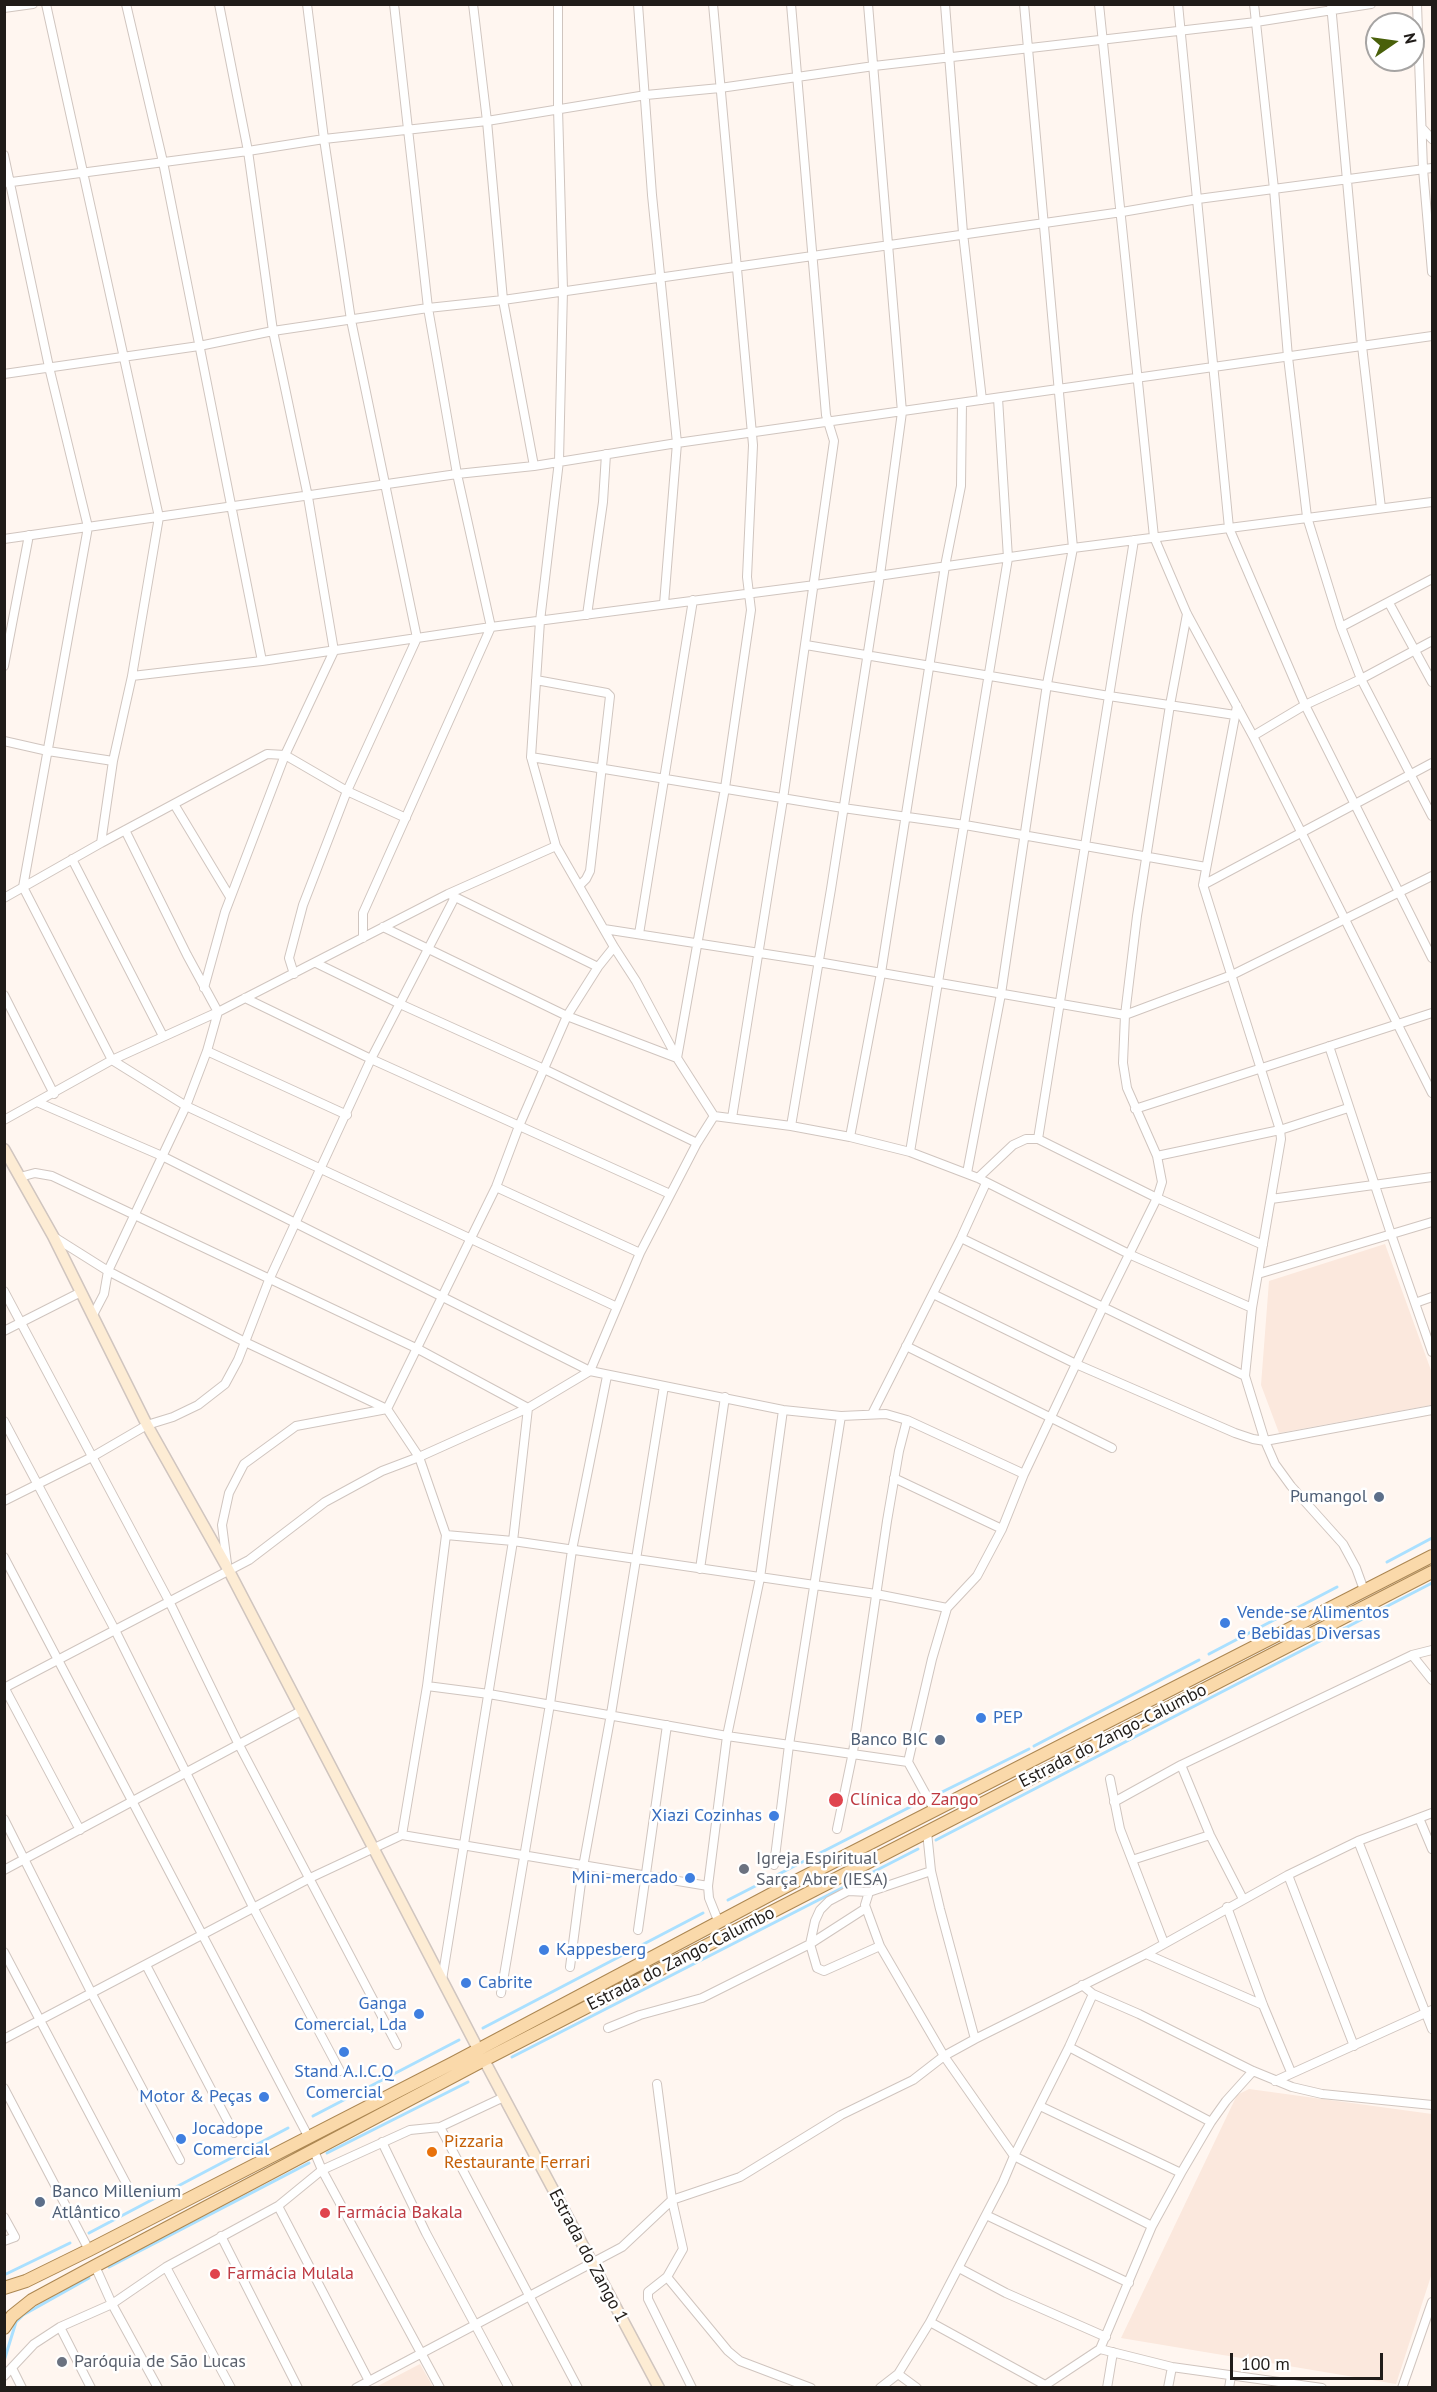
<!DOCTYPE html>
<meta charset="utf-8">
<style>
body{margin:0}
#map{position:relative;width:1437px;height:2392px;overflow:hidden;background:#fff6f0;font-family:"PT Sans",sans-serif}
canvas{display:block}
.frame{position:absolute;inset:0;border:6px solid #201c19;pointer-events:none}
.north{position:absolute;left:1365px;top:12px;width:60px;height:60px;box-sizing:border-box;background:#fff;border:2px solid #a6a4a3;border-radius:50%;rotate:77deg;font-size:16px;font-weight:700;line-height:24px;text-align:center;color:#201c19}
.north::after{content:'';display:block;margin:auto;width:21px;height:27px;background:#49600a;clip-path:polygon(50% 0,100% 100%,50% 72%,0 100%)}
.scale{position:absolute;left:1230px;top:2353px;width:153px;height:27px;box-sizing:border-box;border:3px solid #201c19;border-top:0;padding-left:8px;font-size:18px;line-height:21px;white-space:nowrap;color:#201c19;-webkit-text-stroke:4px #fff;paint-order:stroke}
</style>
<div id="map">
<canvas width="1437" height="2392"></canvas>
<div class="frame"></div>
<div class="north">N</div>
<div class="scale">100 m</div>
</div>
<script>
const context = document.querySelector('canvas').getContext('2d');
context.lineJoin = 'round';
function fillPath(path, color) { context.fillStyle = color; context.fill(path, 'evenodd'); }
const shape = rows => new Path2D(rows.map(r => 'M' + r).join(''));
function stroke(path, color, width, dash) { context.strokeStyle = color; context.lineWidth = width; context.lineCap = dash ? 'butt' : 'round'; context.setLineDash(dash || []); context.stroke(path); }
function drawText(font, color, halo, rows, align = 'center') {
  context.font = font + ' "PT Sans",sans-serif'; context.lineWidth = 5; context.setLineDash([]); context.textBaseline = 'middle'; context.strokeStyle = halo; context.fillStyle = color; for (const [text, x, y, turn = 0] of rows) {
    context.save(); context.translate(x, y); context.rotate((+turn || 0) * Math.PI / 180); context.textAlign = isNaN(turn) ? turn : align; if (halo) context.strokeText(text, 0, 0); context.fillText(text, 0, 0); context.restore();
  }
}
const built = shape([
 [1385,1244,1432,1373,1432,1405,1279,1433,1261,1385,1269,1281],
 [1249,2089,1432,2114,1432,2273,1396,2384,1121,2338,1237,2095],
 [420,2364,433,2387,376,2387]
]);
const stream = shape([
 [1387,1562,1432,1538],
 [1209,1654,1337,1587],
 [1034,1746,1199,1660],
 [940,1793,1029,1749],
 [936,1840,1432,1583],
 [728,1900,914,1805],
 [483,2028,703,1913],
 [512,2057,918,1849],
 [313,2116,459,2040],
 [327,2153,468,2082],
 [89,2233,288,2128],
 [109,2267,309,2163],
 [4,2275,70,2243],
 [4,2361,16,2322,23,2315,89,2278]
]);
const street = shape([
 [46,4,159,517,132,676,113,761,101,843],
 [126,4,163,162,262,661],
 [473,4,487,121,503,300,534,466],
 [558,4,558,108,563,290,559,461,540,621,531,757,556,846,614,947,636,981,677,1058,714,1116],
 [638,4,652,195,677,443,664,604],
 [945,4,963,233,982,400],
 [1099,4,1154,537,1187,614,1253,736,1432,1093],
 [1178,4,1229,528,1305,705,1432,958],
 [1254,4,1274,189,1288,357,1307,517,1341,627,1361,679,1432,816],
 [1331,4,1362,346,1381,508],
 [1417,4,1423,169,1432,272],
 [4,8,33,4],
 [1422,128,1432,139],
 [4,155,49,367,88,527,23,887,112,1060,186,1106,617,1307],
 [4,183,248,151,324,139,487,121,646,95,720,88,874,66,1256,22,1371,4],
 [4,374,199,346,273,331,428,308,503,300,1122,212,1198,199,1432,168],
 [4,539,457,474,534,466,677,443,1432,336],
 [1389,603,1432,682],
 [587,615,603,502,606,454],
 [1341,627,1432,579],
 [806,645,1109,696,1235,715],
 [4,666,29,535],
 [132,676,262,661,491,627,815,585,1073,548,1432,502],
 [536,680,607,693,610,696,590,871,586,879,580,885],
 [1237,706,1203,885,1280,1130,1281,1139,1252,1308,1245,1376,1265,1441,1275,1464,1291,1486,1343,1544,1356,1568,1364,1590],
 [1253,736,1305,705,1361,679,1432,641],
 [4,741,48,751,113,761],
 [531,757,843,808,965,825,1206,867],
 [174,804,230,897],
 [72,859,163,1036],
 [1203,885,1432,763],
 [451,895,598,967],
 [4,898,101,843,267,754,285,755,347,791,406,818],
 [383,927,567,1016,677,1058,725,788,751,610,747,577,753,445,713,4],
 [604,929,818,962,1125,1015,1232,975,1432,876],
 [639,934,693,600],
 [363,938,363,913,491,627,457,474,428,308,394,4],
 [316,963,400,1004,544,1069,697,1143],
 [294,974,289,958,303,905,347,791,417,638,351,320,324,139,307,4],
 [204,988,225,912,285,755,334,651,308,497,273,331,248,151,219,4],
 [4,995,54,1094],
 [245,998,371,1059,670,1194],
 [1329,1046,1391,1234,1432,1352],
 [207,1051,347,1115],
 [37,1102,162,1156,590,1371,783,1410,841,1416,886,1414,907,1420,1024,1474],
 [1135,1109,1432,1013],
 [714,1116,791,1126,850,1137,910,1152,978,1178,1131,1255,1252,1308],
 [732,1118,783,799,834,441,826,415,791,4],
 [4,1120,112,1060,218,1012,448,894,556,846],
 [791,1126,831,889,880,575,902,412,868,4],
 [850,1137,881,973,945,566,961,486,962,403],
 [1038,1139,1134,540],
 [910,1152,1008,558,998,398],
 [1157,1156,1280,1130,1348,1108],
 [967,1173,1001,994,1047,684,1073,548,1024,4],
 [20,1177,35,1173,52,1176,418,1349,528,1408,513,1541,442,1980],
 [978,1178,1013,1145,1026,1139,1038,1139,1157,1198,1263,1245],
 [496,1187,640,1253],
 [1271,1199,1432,1177],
 [961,1238,1245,1376],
 [1258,1274,1432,1222],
 [4,1291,169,1601,238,1743,397,2045],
 [933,1294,1076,1364,1235,1433,1253,1439,1265,1441,1432,1410],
 [1415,1303,1432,1297],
 [93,1315,104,1294,108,1271,186,1106,207,1051,218,1012,187,955,125,830],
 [4,1331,81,1292],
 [906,1346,1112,1448],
 [872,1414,961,1238,986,1183],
 [4,1421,115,1630,254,1909,340,2071],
 [894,1478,1002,1529],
 [4,1501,92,1457,147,1425,173,1417,198,1405,225,1384,238,1360,269,1280,371,1059,455,897],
 [446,1535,513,1541,876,1594,947,1608],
 [4,1557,308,2136],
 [227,1564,222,1525,229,1493,244,1464,296,1426,387,1409,496,1187,519,1126,567,1016,598,967,614,947],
 [700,1569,725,1397],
 [1412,1655,1432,1680],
 [427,1686,489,1694,727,1736,908,1762],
 [4,1687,80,1830],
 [4,1688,249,1560,325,1502,382,1471,419,1457,528,1408,590,1371,640,1253,697,1143,714,1116],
 [1181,1765,1412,1655,1432,1650],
 [1110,1779,1120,1829,1164,1943],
 [1114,1802,1181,1765,1210,1835,1243,1899],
 [935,1811,908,1762,932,1659,947,1608,977,1576,1002,1529,1024,1474,1103,1307,1157,1198,1162,1182,1157,1156,1127,1088,1123,1063,1125,1015,1137,916,1170,705,1187,614],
 [1419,1818,1432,1849],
 [4,1819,92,1994,180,2160],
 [837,1829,853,1752,887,1521,899,1451,907,1420],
 [927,1832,931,1871,940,1909,975,2039],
 [402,1835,708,1886],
 [1358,1841,1432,2029],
 [1132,1860,1210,1835],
 [774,1865,789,1745,841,1416],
 [4,1870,301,1711],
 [931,1871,869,1892,865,1905,880,1946,944,2056,1014,2156,1152,2226],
 [1288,1875,1354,2046],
 [1227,1907,1263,2005,1291,2072],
 [719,1923,709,1898,708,1886,727,1736,760,1578,783,1410],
 [638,1930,667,1725],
 [810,1944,815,1921,820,1910,829,1901,848,1891,869,1892],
 [810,1944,866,1908],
 [4,1952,127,2185],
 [1146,1954,1263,2005],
 [146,1965,234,2133],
 [570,1967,583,1867,611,1714,664,1386],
 [501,1993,550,1704,572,1550,607,1376],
 [1093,1994,1139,2014,1253,2071,1292,2087,1322,2094,1432,2105],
 [608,2028,640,2015,702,1998,810,1944,817,1968,824,1971,880,1946],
 [4,2039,310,1878,402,1835,427,1686,446,1535,419,1457,387,1409,245,1342,108,1271,54,1237],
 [1069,2047,1211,2122],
 [1275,2081,1432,2010],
 [657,2084,672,2200,683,2249,667,2277,648,2292,648,2299,692,2388],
 [4,2088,89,2250],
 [1040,2106,1181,2173],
 [440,2127,578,2388],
 [382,2142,426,2233,509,2388],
 [314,2151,322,2170,440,2388],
 [278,2206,369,2381],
 [986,2215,1129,2283],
 [4,2217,15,2237,4,2241],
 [221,2236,298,2388],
 [95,2266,112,2304,158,2388],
 [166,2267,231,2388],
 [959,2268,1006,2293,1106,2337],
 [667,2277,728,2351,740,2361,811,2388],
 [930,2322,1045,2385,1044,2388],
 [60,2327,91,2388],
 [1100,2349,1172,2367,1322,2388],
 [12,2368,22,2388],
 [898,2374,917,2388],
 [4,2376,34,2344,60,2327,112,2304,166,2267,278,2206,322,2170,410,2130,440,2127,504,2097],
 [356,2388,622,2247,672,2200,740,2177,841,2115,913,2080,944,2056,975,2039,1146,1954,1288,1875,1358,1841,1432,1813],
 [880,2388,898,2374,930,2322,1003,2182,1014,2156,1069,2047,1093,1994,1082,1985],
 [1041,2388,1100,2349,1152,2226,1181,2173,1211,2122,1226,2101,1253,2071],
 [1107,2388,1113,2352],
 [1168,2388,1172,2367],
 [1229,2388,1231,2376],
 [1402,2388,1432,2302]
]);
const secondary = shape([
 [4,1149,53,1236,147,1425,228,1569,478,2049],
 [484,2060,659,2388]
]);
const primary = shape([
 [4,2288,26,2281,89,2250,453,2063,798,1880,1432,1556],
 [4,2328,12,2316,32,2300,95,2266,484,2060,1432,1572]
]);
const markers = [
 [1379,1497,6,"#5c6f8a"],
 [1225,1623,6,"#3f7fe0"],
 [981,1718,6,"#3f7fe0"],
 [940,1740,6,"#5c6f8a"],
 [836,1800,8,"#e0444e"],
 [774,1816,6,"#3f7fe0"],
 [744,1869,6,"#6b7280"],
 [690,1878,6,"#3f7fe0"],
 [544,1950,6,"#3f7fe0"],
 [466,1983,6,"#3f7fe0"],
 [419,2014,6,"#3f7fe0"],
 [344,2052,6,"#3f7fe0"],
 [264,2097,6,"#3f7fe0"],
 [181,2139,6,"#3f7fe0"],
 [432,2152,6,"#e8710a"],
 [40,2202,6,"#5c6f8a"],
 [325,2213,6,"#e0444e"],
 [215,2274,6,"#e0444e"],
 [62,2362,6,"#6b7280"]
];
const serviceNames = [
 ["Pumangol",1367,1497],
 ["Banco BIC",928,1740],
 ["Banco Millenium",52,2192,"left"],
 ["Atlântico",52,2213,"left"]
];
const shopNames = [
 ["Vende-se Alimentos",1237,1613],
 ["e Bebidas Diversas",1237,1634],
 ["PEP",993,1718],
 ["Xiazi Cozinhas",762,1816,"right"],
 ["Mini-mercado",678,1878,"right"],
 ["Kappesberg",556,1950],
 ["Cabrite",478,1983],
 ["Ganga",407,2004,"right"],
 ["Comercial, Lda",407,2025,"right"],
 ["Stand A.I.C.Q",344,2072,"center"],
 ["Comercial",344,2093,"center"],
 ["Motor & Peças",252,2097,"right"],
 ["Jocadope",193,2129],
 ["Comercial",193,2150]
];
const streetNames = [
 ["Estrada do Zango-Calumbo",1113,1736,-27],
 ["Estrada do Zango-Calumbo",681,1959,-27],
 ["Estrada do Zango 1",588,2256,62]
];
const healthNames = [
 ["Clínica do Zango",850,1800],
 ["Farmácia Bakala",337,2213],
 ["Farmácia Mulala",227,2274]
];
const worshipNames = [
 ["Igreja Espiritual",756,1859],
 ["Sarça Abre (IESA)",756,1880],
 ["Paróquia de São Lucas",74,2362]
];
const foodNames = [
 ["Pizzaria",444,2142],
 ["Restaurante Ferrari",444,2163]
];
fillPath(built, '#fbe8dd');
stroke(stream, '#aae0ff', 3);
stroke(street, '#d0c5bf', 10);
stroke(secondary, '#d0c5bf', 13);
stroke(primary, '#ac8752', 14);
stroke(street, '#fff', 8);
stroke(secondary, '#fdecd4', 10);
stroke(primary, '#fad9aa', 12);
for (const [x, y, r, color] of markers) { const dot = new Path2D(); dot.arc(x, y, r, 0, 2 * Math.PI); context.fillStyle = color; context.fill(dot); stroke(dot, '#fff', 2); }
drawText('18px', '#4e5e75', '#fff', serviceNames, 'right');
drawText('18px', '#366cbe', '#fff', shopNames, 'left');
drawText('18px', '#201c19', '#fff', streetNames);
drawText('18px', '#be3a42', '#fff', healthNames, 'left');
drawText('18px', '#5b616d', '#fff', worshipNames, 'left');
drawText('18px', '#c56008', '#fff', foodNames, 'left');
</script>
